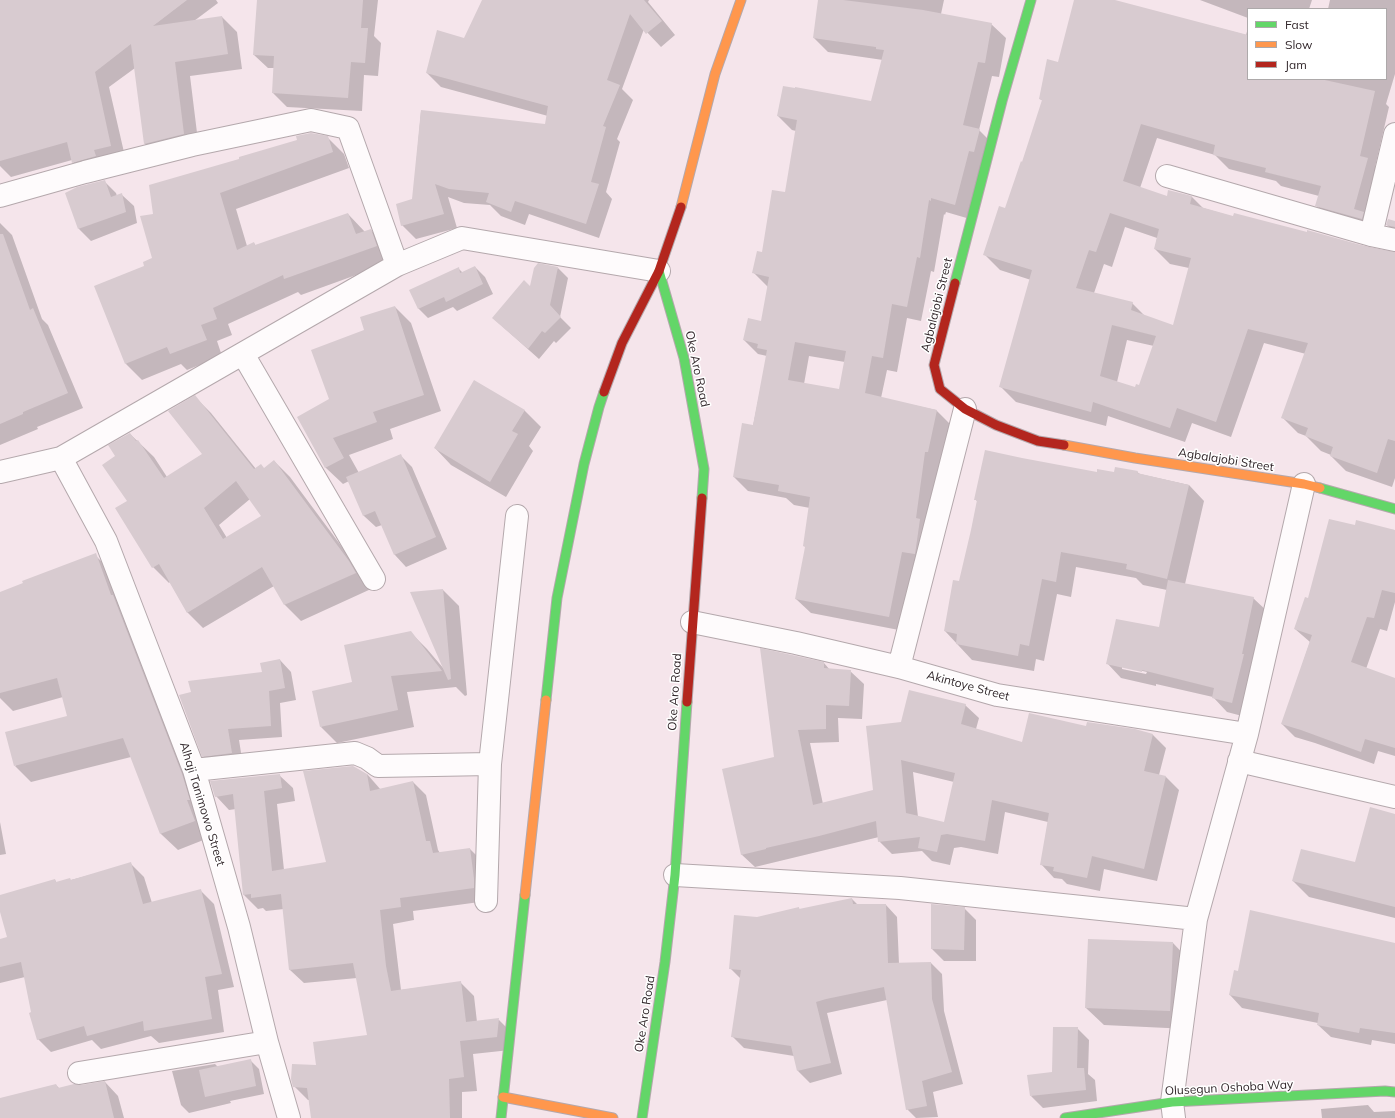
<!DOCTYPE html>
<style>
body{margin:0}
#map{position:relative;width:1395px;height:1118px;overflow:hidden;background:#f5e5eb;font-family:Mulish,sans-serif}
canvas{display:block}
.legend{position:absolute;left:1247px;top:8px;width:140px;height:72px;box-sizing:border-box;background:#fff;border:1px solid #ada9aa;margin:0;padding:5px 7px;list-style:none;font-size:12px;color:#32272b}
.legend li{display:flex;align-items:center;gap:8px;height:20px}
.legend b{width:20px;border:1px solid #ada9aa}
</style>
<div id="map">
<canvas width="1395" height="1118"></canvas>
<ul class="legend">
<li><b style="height:5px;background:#63d668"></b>Fast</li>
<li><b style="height:5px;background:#ff974d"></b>Slow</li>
<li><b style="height:5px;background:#b3261e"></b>Jam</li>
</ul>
</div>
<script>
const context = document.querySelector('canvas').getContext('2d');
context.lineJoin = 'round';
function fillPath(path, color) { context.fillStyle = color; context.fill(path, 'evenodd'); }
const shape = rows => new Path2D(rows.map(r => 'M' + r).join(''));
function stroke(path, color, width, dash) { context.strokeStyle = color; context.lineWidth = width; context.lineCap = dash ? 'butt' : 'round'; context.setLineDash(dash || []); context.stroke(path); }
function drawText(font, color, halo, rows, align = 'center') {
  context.font = font + ' Mulish,sans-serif'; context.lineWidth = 3; context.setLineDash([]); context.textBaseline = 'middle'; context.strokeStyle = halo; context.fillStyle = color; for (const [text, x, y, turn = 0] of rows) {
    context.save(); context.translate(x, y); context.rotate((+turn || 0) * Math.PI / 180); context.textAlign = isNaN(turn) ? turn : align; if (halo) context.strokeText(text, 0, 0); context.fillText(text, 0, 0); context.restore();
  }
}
const shadow = shape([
 [0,0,216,0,218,3,194,21,222,17,237,32,242,69,190,76,199,149,160,159,145,144,135,68,109,87,126,161,88,177,73,162,72,160,11,177,0,166],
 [258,0,378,0,374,36,381,43,378,76,364,75,362,111,287,107,273,93,275,68,268,68,254,55],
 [483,0,649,0,648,2,675,35,661,47,644,29,622,89,633,100,617,139,620,142,606,192,612,199,599,238,529,214,525,225,501,216,490,205,464,203,448,197,457,228,416,239,402,225,413,200,421,111,546,125,548,116,441,87,427,73,465,39],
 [819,0,944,0,941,14,991,24,1006,38,999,77,992,76,979,130,994,145,970,219,946,212,945,215,944,214,934,272,931,271,921,321,907,318,897,372,887,370,881,398,936,410,951,425,904,631,811,613,796,599,806,548,810,508,794,505,786,498,748,491,734,477,753,426,767,356,758,354,744,340,762,323,768,287,753,272,763,253,786,193,796,131,792,130,778,116,872,102,883,60,828,52,814,38],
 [809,356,845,362,840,390,804,384],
 [1075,0,1111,0,1246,35,1248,28,1248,79,1386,79,1386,9,1328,9,1330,0,1395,0,1395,74,1386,104,1389,107,1375,167,1382,174,1378,228,1331,221,1316,205,1319,196,1281,186,1276,181,1229,169,1215,155,1157,138,1140,188,1168,197,1192,197,1203,208,1234,217,1395,253,1395,478,1392,487,1346,471,1331,456,1331,455,1321,451,1306,436,1298,433,1283,418,1306,354,1264,343,1231,437,1192,423,1185,442,1108,416,1106,426,1016,402,1001,387,1031,280,1000,270,984,254,1006,209,1023,163,1043,101,1040,99,1059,63],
 [1125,227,1157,238,1155,249,1170,264,1189,268,1174,326,1146,317,1132,303,1094,293,1104,264,1112,267],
 [1127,340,1154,346,1140,386,1135,389,1117,382],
 [1200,0,1312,0,1309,9,1248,9,1248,18],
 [327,137,344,154,349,168,236,209,247,246,254,243,256,246,348,214,365,232,371,230,387,247,392,262,301,295,298,292,228,324,232,335,217,341,222,356,187,370,181,364,142,380,126,364,145,266,153,259,154,215],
 [104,181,116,193,117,196,122,195,134,206,137,223,91,241,79,229,66,193],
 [1395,222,1395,233,1387,225],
 [0,223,12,235,42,319,48,325,83,408,37,427,38,429,0,445],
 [475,267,485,277,493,294,457,311,453,307,428,318,418,308,458,268,463,273],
 [558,268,568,278,560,317,571,328,556,343,554,341,539,359,493,318],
 [395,307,411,323,441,411,390,429,393,439,349,455,359,473,400,455,412,467,447,549,406,567,395,555,382,525,376,527,364,516,349,481,343,484,326,468,299,417,330,400,365,331],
 [195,397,211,413,256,469,264,469,274,461,290,477,365,578,371,589,301,621,285,605,274,586,203,628,187,612,170,582,169,583,153,567,117,509,128,502,116,456,130,434,154,457,167,477,203,454],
 [250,499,263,516,227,538,219,525],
 [524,410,541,427,529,446,533,451,506,497,451,465,435,448],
 [1022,459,1097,473,1137,472,1140,474,1189,485,1204,501,1185,584,1253,598,1268,612,1246,717,1227,712,1213,697,1156,684,1156,686,1121,678,1107,663,1160,629,1167,590,1143,585,1136,578,1076,567,1071,597,1057,594,1044,661,1036,659,1034,671,972,660,945,631,960,583,978,502,975,499],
 [1122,666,1147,672,1146,674,1122,669],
 [1356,527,1395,530,1395,602,1387,631,1380,629,1366,669,1395,679,1395,756,1378,751,1374,764,1315,743,1295,737,1282,724,1310,642,1295,629,1308,600],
 [96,556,113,573,211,837,178,850,161,834,131,757,31,782,15,766,68,716,63,697,13,711,0,698,0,593],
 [443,590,459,606,467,695,465,696,456,687,407,692,414,727,337,743,321,727,353,683,410,632,427,649,444,669],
 [280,660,291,672,296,700,280,703,282,737,239,740,243,765,215,768,203,756,263,672],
 [824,663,830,670,850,671,864,684,862,719,838,718,839,742,810,743,823,804,874,791,902,723,965,705,979,718,976,729,1022,744,1086,728,1153,735,1166,748,1159,775,1166,777,1179,790,1157,881,1104,869,1100,891,1067,884,1062,879,1054,878,1041,864,1048,822,1005,812,998,854,961,847,954,848,950,865,932,861,922,851,892,854,879,841,879,837,755,867,741,854,775,758],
 [913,772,954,782,945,824,918,817],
 [367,774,381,790,413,782,426,795,438,850,440,853,470,849,483,862,487,901,413,911,414,920,393,924,401,990,460,982,474,996,477,1022,499,1020,512,1033,510,1050,473,1054,477,1091,462,1092,462,1118,312,1118,309,1100,308,1100,294,1086,317,1066,368,1035,357,978,304,983,290,970,284,909,266,911,263,908,258,909,244,895,236,809,229,810,216,796,279,775,293,788,295,801,277,804,284,870,327,863],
 [1395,815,1395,918,1309,897,1293,881,1356,863],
 [0,822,6,854,0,855],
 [131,864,144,877,152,903,200,890,214,904,234,987,218,990,224,1032,159,1043,151,1036,101,1049,92,1040,51,1052,38,1039,25,977,0,983,0,940,9,938,0,909,0,896,55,880,57,883,71,880],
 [852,899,858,905,886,905,897,917,899,964,931,963,942,974,944,1011,963,1084,933,1092,938,1117,916,1118,907,1109,887,1000,827,1013,842,1074,810,1083,798,1071,794,1056,744,1048,732,1036,741,979,730,968,757,918,799,908,800,910],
 [932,905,964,908,976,920,976,961,944,961,932,949],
 [1173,943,1190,961,1188,1029,1104,1025,1086,1008],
 [1395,961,1395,1044,1372,1040,1371,1045,1331,1037,1318,1025,1318,1023,1242,1008,1230,995,1238,972],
 [1077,1028,1089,1040,1088,1074,1095,1080,1097,1101,1043,1108,1031,1096,1053,1073],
 [250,1060,259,1069,264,1094,230,1101,231,1103,189,1113,181,1105,172,1071,215,1064,218,1067],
 [105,1082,118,1096,124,1118,0,1118,0,1099,56,1085,60,1089],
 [1368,1105,1374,1112,1395,1111,1395,1118,1322,1118,1321,1109]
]);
const building = shape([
 [0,0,187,0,153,26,222,16,228,54,175,62,184,134,144,144,131,44,95,72,111,146,94,150,96,156,72,163,67,142,0,161],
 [257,0,363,0,361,28,368,28,365,63,351,62,348,98,272,93,274,56,253,55],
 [482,0,644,0,662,21,646,34,630,14,607,80,620,85,603,126,606,127,591,182,599,184,586,224,515,201,511,212,486,202,489,193,449,189,435,184,444,214,401,226,396,204,412,199,421,110,545,124,548,106,426,73,437,30,464,38],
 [818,0,843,0,923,10,992,23,985,63,978,62,963,125,980,129,974,152,969,151,955,205,931,198,931,201,929,200,920,258,917,257,907,307,892,304,883,358,872,356,865,393,937,410,928,452,925,452,916,518,920,519,915,554,902,552,889,617,795,599,805,547,803,546,810,497,778,491,779,485,733,477,742,423,753,425,767,350,757,348,758,344,743,340,748,318,761,321,769,277,752,273,757,251,762,252,772,190,785,192,797,120,777,116,783,86,795,88,795,87,871,101,884,50,876,49,876,47,813,38],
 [795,342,846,351,839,389,788,380],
 [1074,0,1115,0,1248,35,1248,79,1320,79,1375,91,1360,156,1368,158,1354,209,1364,212,1362,219,1315,206,1321,186,1265,172,1266,168,1213,155,1215,145,1141,124,1123,181,1167,196,1168,190,1192,196,1190,204,1233,216,1234,213,1307,232,1307,230,1368,247,1395,252,1395,441,1388,439,1377,473,1330,456,1333,447,1305,436,1308,428,1281,418,1308,343,1248,329,1216,422,1177,408,1170,428,1093,402,1091,412,999,387,1032,270,983,255,999,206,1005,208,1021,161,1022,162,1042,100,1039,99,1047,59,1058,62],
 [1110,213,1159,229,1154,249,1191,258,1173,325,1131,310,1133,302,1076,288,1089,250,1096,252],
 [1112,325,1156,336,1139,385,1136,384,1135,387,1100,376],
 [311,133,328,136,333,152,220,193,237,250,254,242,255,245,348,213,356,234,371,229,377,246,284,279,283,275,213,308,217,319,201,325,207,340,170,354,167,347,125,364,94,286,144,266,143,262,152,258,140,216,153,214,149,185,239,159,239,157,297,140,296,136],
 [105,180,111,197,122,193,126,212,78,229,65,193,77,187],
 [1388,219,1395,221,1395,227,1386,225],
 [0,234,3,234,30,310,33,308,68,393,23,412,23,414,0,424],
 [538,263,558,267,550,305,561,317,545,333,542,331,528,349,492,318,524,280,530,286,534,268],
 [475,266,483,284,446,302,444,297,418,309,409,290,459,267,460,273],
 [395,306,424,395,373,412,377,422,333,438,344,458,325,468,297,417,329,399,311,350,364,330,360,317],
 [474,380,525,410,512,431,518,434,490,482,434,448],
 [195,395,254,469,261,464,264,468,274,460,349,561,356,573,284,605,262,567,187,613,159,564,152,568,115,508,127,501,102,465,115,456,108,445,130,433,136,441,138,440,164,478,202,454,168,411],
 [236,481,261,516,223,539,204,508],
 [985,450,1022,458,1097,472,1097,469,1114,472,1115,467,1138,471,1137,473,1189,485,1167,579,1126,569,1127,564,1061,552,1056,582,1042,579,1029,646,1020,644,1018,656,956,644,957,634,944,631,953,580,959,581,971,530,977,500,974,500],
 [401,454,436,537,394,555,375,511,363,516,346,477],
 [1329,519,1355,525,1356,520,1395,530,1395,593,1382,590,1374,618,1367,617,1351,662,1395,678,1395,748,1365,739,1361,752,1301,730,1281,724,1312,635,1294,629,1305,597,1308,598],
 [96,553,111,595,113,595,182,774,190,800,187,800,195,821,160,834,123,738,14,766,5,732,67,716,57,678,0,693,0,592,23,583,22,581],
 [1168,580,1254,597,1242,654,1244,654,1232,703,1212,698,1214,688,1142,670,1142,672,1106,664,1116,619,1159,627],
 [443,589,451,679,448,680,410,592],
 [411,631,442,671,391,676,398,710,320,727,312,691,352,682,344,645],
 [760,648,824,662,824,668,851,670,849,706,826,705,826,729,798,730,813,805,873,790,866,726,901,722,909,690,966,704,961,724,1022,742,1029,713,1086,726,1087,722,1135,729,1153,734,1144,771,1166,776,1144,869,1092,856,1087,878,1053,871,1054,867,1040,865,1049,813,992,800,985,841,947,834,941,835,937,852,918,848,920,837,878,842,876,821,819,836,766,848,766,849,741,855,722,769,774,757],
 [901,760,955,773,944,822,906,813],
 [280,659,285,688,269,691,271,726,228,729,232,753,202,757,179,695,191,692,188,681,262,672,260,663],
 [353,766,367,774,370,791,413,781,426,841,430,841,433,853,470,848,474,879,474,888,400,898,401,907,380,910,386,966,391,991,461,981,466,1022,499,1018,497,1037,460,1041,464,1077,449,1079,450,1118,311,1118,307,1088,293,1087,291,1079,292,1064,316,1065,313,1042,367,1035,353,963,289,970,281,894,251,898,251,894,243,895,233,794,215,797,210,781,280,774,282,788,264,791,272,871,326,862,303,771],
 [1370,807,1395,814,1395,907,1292,881,1301,849,1355,862],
 [131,862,143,904,201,889,222,974,205,977,212,1019,144,1031,143,1021,87,1036,84,1026,37,1040,29,1013,31,1012,21,962,0,967,0,939,7,937,0,912,0,895,55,879,56,882,70,878,71,880],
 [852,898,853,904,886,904,888,963,931,962,932,999,952,1072,922,1081,927,1106,906,1110,884,987,826,999,816,1002,831,1063,797,1071,791,1046,731,1037,741,970,729,969,734,915,757,917,799,907,799,909],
 [931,904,965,907,964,950,931,949],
 [1250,910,1395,943,1395,1033,1360,1028,1359,1033,1317,1025,1319,1013,1229,995,1234,970,1238,971],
 [1088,939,1173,942,1170,1011,1085,1008],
 [1053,1027,1078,1027,1077,1068,1084,1068,1086,1090,1030,1096,1027,1075,1052,1072],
 [251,1059,256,1086,205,1097,199,1070],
 [105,1081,114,1118,0,1118,0,1098,56,1084,58,1088,74,1084,81,1085]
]);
const street = shape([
 [1167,176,1371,235,1395,240],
 [0,196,85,172,192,145,311,120,348,128,397,265],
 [1371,235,1395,134],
 [243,354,374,579],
 [61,458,106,541,194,770,239,927,267,1042,289,1118],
 [0,472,61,458,397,265,462,238,659,271],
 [692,622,796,643,899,667,997,695,1247,734],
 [899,667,965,409],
 [1239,761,1395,797],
 [490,764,517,516],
 [194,770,355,753,367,758,378,766,490,764,486,901],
 [675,875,900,888,1196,919],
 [79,1073,267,1042],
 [1174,1118,1172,1102,1196,919,1247,734,1304,484]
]);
const fast = shape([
 [659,271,684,358,704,469,702,498],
 [955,283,1002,101,1031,0],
 [1320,488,1395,509],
 [546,700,557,598,584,464,599,407,604,392],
 [501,1118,525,895],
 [642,1118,665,962,675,875,687,702],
 [1065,1118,1172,1102,1385,1091,1395,1092]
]);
const slow = shape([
 [681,207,715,74,741,0],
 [1064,445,1135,458,1304,484,1320,488],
 [525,895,546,700],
 [503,1097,613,1118]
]);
const jam = shape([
 [955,283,934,365,940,389,965,409,996,425,1038,441,1064,445],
 [604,392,622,343,659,271,681,207],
 [687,702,702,498]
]);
const streetNames = [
 ["Agbalajobi Street",937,305,-76],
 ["Oke Aro Road",697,369,78],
 ["Agbalajobi Street",1226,460,9],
 ["Akintoye Street",968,686,15],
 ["Oke Aro Road",675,692,-86],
 ["Alhaji Tanimowo Street",202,804,73],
 ["Oke Aro Road",645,1014,-81],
 ["Olusegun Oshoba Way",1229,1088,-3]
];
fillPath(shadow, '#0003');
fillPath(building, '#d8cbd0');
stroke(street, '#b4a8ac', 24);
stroke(fast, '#b4a8ac', 11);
stroke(slow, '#b4a8ac', 11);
stroke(jam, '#b4a8ac', 11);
stroke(street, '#fefbfc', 22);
stroke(fast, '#63d668', 9);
stroke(slow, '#ff974d', 9);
stroke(jam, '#b3261e', 9);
drawText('12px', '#32272b', '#fff', streetNames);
</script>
